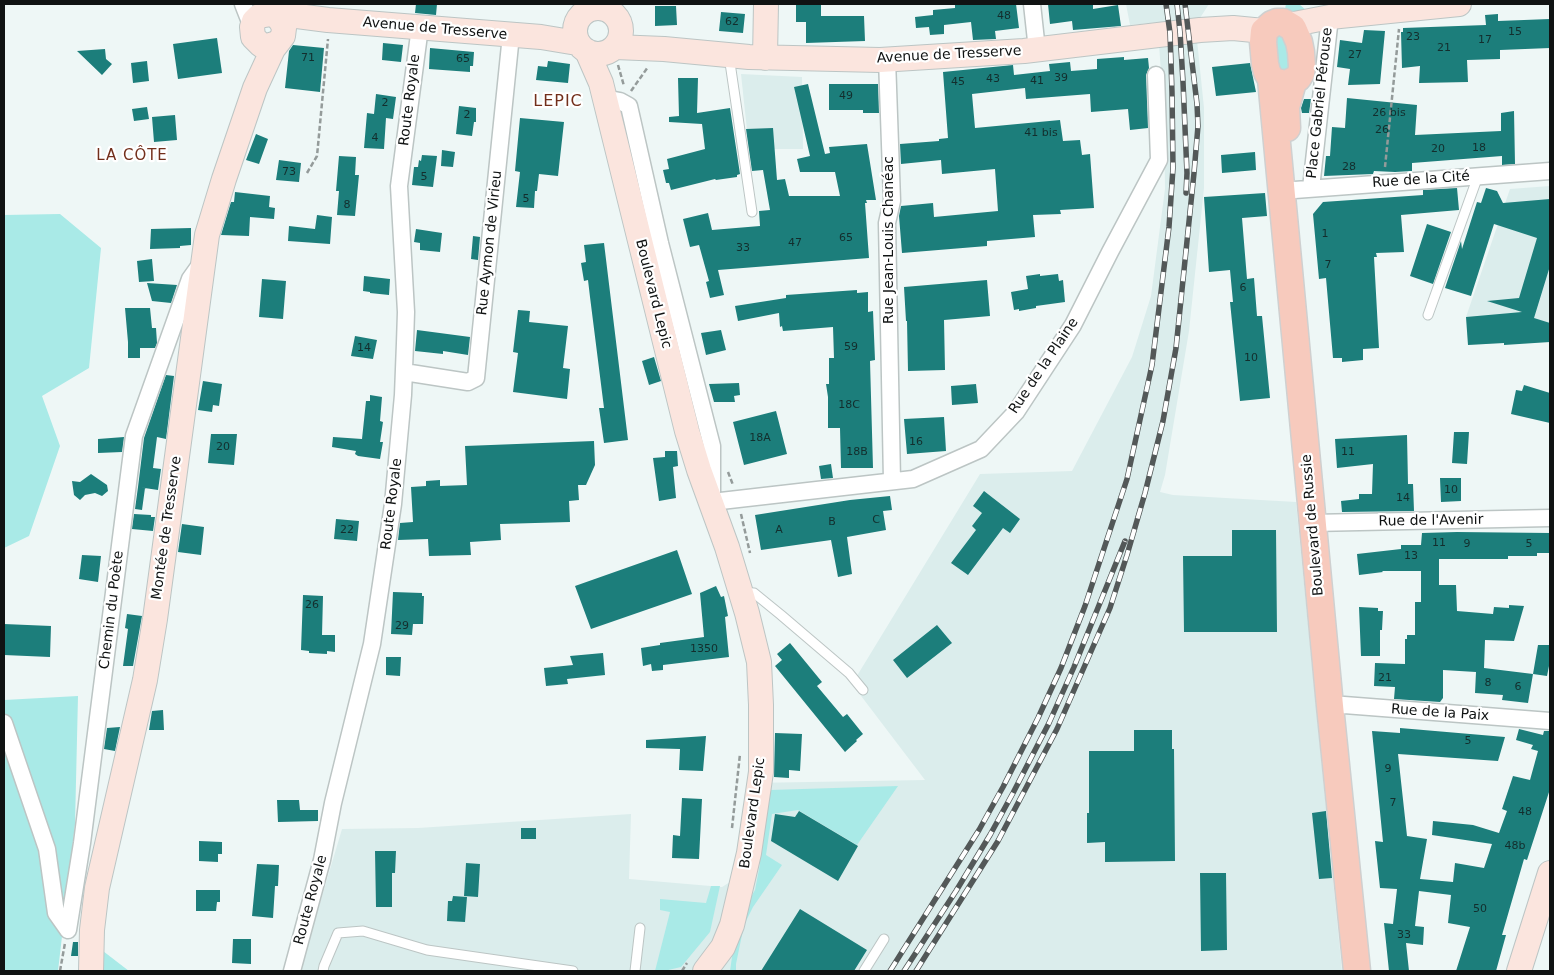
<!DOCTYPE html>
<meta charset="utf-8">
<style>
body{margin:0}
#map{position:relative;width:1554px;height:975px;overflow:hidden;background:#eef7f6;font-family:"DejaVu Sans",sans-serif}
canvas{display:block}
.frame{position:absolute;inset:0;border:5px solid #101313;pointer-events:none}
</style>
<div id="map">
<canvas width="1554" height="975"></canvas>
<div class="frame"></div>
</div>
<script>
const context = document.querySelector('canvas').getContext('2d');
context.lineJoin = 'round';
function fillPath(path, color) { context.fillStyle = color; context.fill(path, 'evenodd'); }
const shape = rows => new Path2D(rows.map(r => 'M' + r).join(''));
function stroke(path, color, width, dash) { context.strokeStyle = color; context.lineWidth = width; context.lineCap = dash ? 'butt' : 'round'; context.setLineDash(dash || []); context.stroke(path); }
function drawText(font, color, halo, rows, align = 'center') {
  context.font = font + ' "DejaVu Sans",sans-serif'; context.lineWidth = 4.5; context.setLineDash([]); context.textBaseline = 'middle'; context.strokeStyle = halo; context.fillStyle = color; for (const [text, x, y, turn = 0] of rows) {
    context.save(); context.translate(x, y); context.rotate((+turn || 0) * Math.PI / 180); context.textAlign = isNaN(turn) ? turn : align; if (halo) context.strokeText(text, 0, 0); context.fillText(text, 0, 0); context.restore();
  }
}
const built = shape([
 [1126,4,1209,4,1200,18,1130,25],
 [1197,40,1204,108,1204,188,1189,331,1165,475,1160,492,1173,495,1296,502,1342,971,302,971,303,960,342,829,418,828,631,814,629,879,722,887,735,879,751,783,925,780,852,684,980,474,1072,471,1132,357,1151,296,1165,189,1164,116,1159,44],
 [741,74,802,77,803,149,749,149],
 [1550,186,1550,340,1468,345,1466,317,1510,189]
]);
const green = shape([
 [1286,4,1299,4,1307,11,1290,15,1285,9],
 [1280,29,1296,67,1280,76,1270,35],
 [60,214,101,248,89,368,42,396,60,446,29,536,4,548,4,215],
 [78,696,75,824,58,971,4,971,4,700],
 [898,786,857,845,798,810,772,814,766,855,782,865,753,907,744,925,736,964,736,971,730,971,735,936,744,909,755,890,760,864,758,851,770,790],
 [711,886,720,886,710,932,681,967,664,971,655,971,670,912,660,910,660,899,706,903],
 [103,951,129,971,102,971]
]);
const building = shape([
 [416,4,437,4,436,15,415,13],
 [796,4,821,4,821,16,864,16,865,41,806,43,806,22,796,22],
 [955,4,1016,4,1019,28,995,31,996,39,973,40,971,22,944,25,944,34,930,35,929,27,916,28,915,17,933,15,933,10,955,8],
 [1048,4,1093,4,1093,9,1118,5,1121,26,1073,30,1072,21,1050,24],
 [655,6,676,6,677,25,655,26],
 [721,12,745,14,743,33,719,31],
 [1498,14,1498,21,1550,19,1550,48,1500,50,1500,59,1467,60,1468,82,1419,83,1420,66,1402,68,1401,32,1403,32,1403,28,1486,25,1485,15],
 [1364,30,1385,31,1380,84,1348,85,1350,69,1337,67,1340,40,1362,43],
 [217,38,222,73,178,79,173,44],
 [383,43,403,45,401,62,382,60],
 [293,45,324,48,320,92,285,88,289,51],
 [430,48,474,52,473,66,470,66,470,72,429,69],
 [105,49,106,59,112,64,102,75,77,51],
 [1124,57,1124,60,1148,58,1149,68,1146,75,1148,128,1130,130,1128,109,1091,112,1090,94,1026,99,1025,88,972,94,975,128,1060,120,1063,141,1080,140,1082,155,1090,154,1094,208,1060,210,1061,214,1033,215,1035,237,987,241,987,246,902,253,899,216,901,206,933,203,934,217,998,211,995,169,942,174,941,160,901,164,900,144,939,141,939,139,948,138,943,72,1013,65,1014,75,1050,71,1049,64,1070,62,1071,71,1097,69,1097,59],
 [147,61,149,81,133,83,131,63],
 [548,61,570,64,568,83,536,80,538,66,547,67],
 [1250,63,1256,92,1216,96,1212,67],
 [678,78,698,78,697,113,730,108,740,174,737,175,737,177,716,180,715,179,671,190,669,183,666,183,663,170,669,169,667,159,705,149,702,124,669,122,669,117,679,116],
 [808,84,825,154,830,153,829,147,867,144,876,200,866,200,867,203,865,203,869,258,718,270,724,295,710,298,706,282,709,281,699,245,690,247,683,219,708,213,712,230,760,226,759,211,770,210,763,170,752,171,746,129,773,128,777,180,785,179,789,196,840,196,835,172,800,172,797,159,810,156,794,87],
 [829,84,878,84,879,113,863,113,863,110,829,110],
 [376,94,396,97,393,119,386,118,384,149,364,148,367,113,374,114],
 [1347,98,1417,105,1415,135,1501,131,1501,113,1514,111,1515,164,1502,165,1502,156,1412,163,1412,171,1395,172,1374,171,1373,174,1324,176,1326,156,1330,156,1332,127,1345,128],
 [1304,99,1311,99,1309,113,1302,113,1301,108],
 [459,106,476,108,476,122,474,122,472,136,456,134],
 [147,107,149,119,134,121,132,109],
 [175,115,177,140,154,142,152,117],
 [520,118,564,122,558,176,539,174,537,191,535,191,534,208,516,207,520,172,515,171],
 [256,134,268,139,259,164,246,160],
 [442,150,455,152,453,167,441,166],
 [1255,152,1256,170,1222,173,1221,155],
 [422,155,437,156,433,187,412,185,414,167,418,167,419,160,421,161],
 [339,156,356,157,355,175,359,175,355,216,337,215,339,191,336,191],
 [279,160,301,163,299,182,276,180],
 [1457,188,1459,210,1401,215,1404,252,1376,253,1377,257,1374,257,1379,348,1363,349,1363,360,1342,362,1342,358,1333,358,1326,278,1319,279,1313,214,1323,202,1423,195,1423,190],
 [1486,188,1497,191,1503,203,1550,199,1550,266,1534,318,1550,323,1550,342,1504,345,1504,343,1468,345,1466,317,1522,312,1487,301,1519,298,1537,238,1494,224,1471,296,1445,288,1461,241,1462,249,1477,202,1481,203],
 [235,192,270,196,269,207,275,208,274,219,250,217,249,236,221,235,231,202,234,202],
 [1265,193,1267,216,1242,218,1247,279,1254,278,1257,316,1262,316,1270,398,1240,401,1230,302,1233,302,1230,270,1209,272,1204,197],
 [317,215,332,217,330,244,288,241,289,226,315,229],
 [1427,224,1451,232,1433,284,1410,276],
 [191,228,191,245,180,246,180,248,150,249,151,229],
 [416,229,442,233,440,252,420,250,420,243,414,242],
 [473,236,480,237,478,260,471,259],
 [604,243,628,440,604,443,599,408,604,408,590,297,588,280,584,281,581,263,586,262,584,245],
 [152,259,154,281,139,282,137,261],
 [1040,274,1040,276,1058,274,1059,281,1063,280,1065,302,1036,306,1036,308,1019,311,1019,309,1014,310,1011,292,1028,289,1026,276],
 [364,276,390,279,389,295,370,293,370,292,363,291],
 [262,279,286,281,283,319,259,317],
 [987,280,990,316,944,320,945,370,908,371,907,321,906,321,904,287],
 [147,283,177,285,171,303,152,301],
 [857,290,857,293,868,292,868,312,873,311,875,360,870,361,873,468,841,468,840,428,828,428,828,397,826,384,829,384,829,358,834,358,833,327,783,331,782,326,780,327,779,313,738,321,735,306,786,298,786,295],
 [125,308,150,308,152,328,156,328,157,343,155,348,140,348,140,358,128,358,128,342],
 [518,310,530,311,529,322,568,326,563,368,570,369,567,399,513,392,518,353,513,352],
 [417,330,470,337,468,355,443,351,443,354,415,351],
 [721,330,726,350,706,355,701,333],
 [355,336,377,340,373,359,351,356],
 [654,357,661,381,649,385,642,361],
 [166,375,174,376,166,439,157,437,153,468,161,469,158,490,138,487,144,438],
 [203,381,222,384,219,406,213,405,212,412,198,410],
 [739,383,740,395,734,396,735,402,714,402,709,384],
 [976,384,978,403,952,405,951,386],
 [1524,385,1550,393,1550,423,1511,414,1516,390,1522,391],
 [370,395,382,397,380,421,383,422,380,442,383,442,380,459,358,456,355,454,356,451,332,447,333,437,362,439,366,401,370,401],
 [776,411,787,454,744,465,733,422],
 [944,417,946,451,907,454,904,419],
 [1454,432,1469,432,1467,464,1452,463],
 [211,434,237,434,234,465,208,463],
 [1407,435,1408,484,1413,484,1414,511,1342,512,1341,501,1359,499,1359,494,1372,494,1373,464,1337,468,1335,439],
 [124,437,122,452,98,453,98,439],
 [594,441,595,465,586,485,578,485,579,500,569,501,570,522,500,524,501,540,470,542,471,555,429,556,428,539,398,540,400,523,413,522,411,487,426,486,426,481,440,480,440,486,467,485,465,446],
 [665,451,677,451,678,466,673,467,676,498,659,501,653,458,665,457],
 [831,464,833,478,821,479,819,466],
 [91,474,107,485,108,491,102,496,95,493,85,495,80,500,74,495,72,481,80,482],
 [1440,478,1461,478,1461,501,1441,502],
 [138,487,145,488,142,510,135,509],
 [984,491,1020,519,1010,533,1003,528,968,575,951,563,976,530,972,526,982,513,973,506],
 [890,496,892,510,883,511,886,530,847,537,852,574,838,577,831,540,761,550,755,515,850,500],
 [134,514,151,515,151,517,155,517,153,531,132,529],
 [336,519,359,521,357,541,334,539],
 [182,524,204,527,201,555,178,552],
 [1232,530,1276,530,1277,632,1184,632,1183,556,1232,556],
 [1457,532,1550,533,1550,553,1537,553,1537,556,1508,556,1508,559,1439,559,1439,585,1456,585,1457,611,1493,614,1494,607,1509,608,1509,605,1524,606,1514,641,1485,640,1484,668,1533,674,1528,703,1502,700,1503,695,1475,693,1476,672,1443,670,1443,698,1440,702,1394,699,1395,687,1374,686,1375,663,1405,664,1405,639,1407,639,1407,635,1415,635,1415,602,1421,602,1421,571,1382,571,1383,572,1359,575,1357,554,1401,549,1401,545,1421,545,1422,533],
 [677,550,692,594,591,629,575,586],
 [82,555,101,556,98,582,79,579],
 [716,586,721,597,724,596,728,616,725,617,729,657,663,665,663,670,652,671,651,664,643,666,641,648,660,645,660,643,704,637,700,593],
 [393,592,422,593,422,596,424,596,423,624,413,624,412,635,391,634],
 [303,595,323,596,322,635,335,635,335,652,327,651,327,654,309,653,309,651,301,650],
 [1359,607,1378,608,1378,611,1383,611,1382,630,1380,630,1380,656,1361,656],
 [127,614,142,616,133,666,123,666,128,629,125,628],
 [4,624,51,626,50,657,4,655],
 [937,625,952,643,907,678,893,660],
 [790,643,822,682,817,686,843,717,847,714,863,734,856,740,857,741,845,752,775,666,782,660,777,654],
 [1538,645,1550,645,1550,661,1547,676,1533,674],
 [603,653,605,675,567,679,568,684,546,686,544,668,573,665,570,656],
 [386,657,401,657,400,676,386,675],
 [163,710,164,730,149,730,152,711],
 [120,727,115,751,104,749,107,728],
 [1400,728,1505,737,1498,761,1398,754,1407,836,1427,839,1420,879,1453,882,1455,863,1484,868,1492,844,1432,835,1433,821,1473,825,1499,833,1507,811,1502,809,1513,776,1530,780,1538,751,1531,749,1533,745,1516,740,1519,729,1543,735,1544,731,1550,731,1550,789,1527,860,1524,859,1502,935,1506,935,1496,971,1456,971,1470,927,1448,923,1451,895,1419,891,1415,926,1424,927,1423,945,1406,943,1409,971,1389,971,1384,923,1393,924,1397,889,1380,888,1375,841,1383,842,1372,731,1400,733],
 [1134,730,1172,730,1172,749,1174,749,1175,861,1105,862,1105,842,1087,843,1087,813,1089,813,1089,751,1134,751],
 [775,733,802,734,800,771,789,770,789,778,774,777],
 [706,736,703,771,679,770,680,749,646,748,646,740],
 [682,798,702,799,699,859,672,858,673,835,680,836],
 [277,800,299,800,300,810,318,810,318,821,278,822],
 [799,811,858,846,838,881,771,841,775,814,795,817],
 [1326,811,1332,878,1319,879,1312,813],
 [521,828,536,828,536,839,521,839],
 [199,841,222,842,222,854,218,854,218,862,199,861],
 [375,851,396,851,395,873,392,873,392,907,376,907],
 [466,863,480,864,478,897,464,896],
 [257,864,279,865,278,886,275,886,273,918,252,916],
 [1200,873,1226,873,1227,950,1201,951],
 [196,890,220,890,220,902,217,902,216,911,196,911],
 [453,896,467,897,465,922,447,921,448,901,452,901],
 [800,909,867,950,854,971,761,971],
 [233,939,251,939,251,964,232,963],
 [73,942,78,942,78,956,71,956]
]);
const path = shape([
 [618,65,624,86],
 [631,91,648,67],
 [1385,167,1399,29],
 [307,173,317,156,328,39],
 [728,472,733,485],
 [741,514,750,553],
 [732,828,740,754],
 [60,971,65,943],
 [682,971,687,963]
]);
const lane = shape([
 [729,56,752,212],
 [1428,315,1478,176],
 [741,592,754,593,781,615,849,673,863,690],
 [323,971,324,966,338,933,363,931,427,950,573,971],
 [635,971,640,928],
 [864,971,884,939]
]);
const street = shape([
 [243,4,252,27],
 [1032,4,1037,50],
 [887,59,892,201,887,223,892,481],
 [604,98,620,101,629,106,660,243,712,446,712,502,913,479,981,449,1016,412,1073,325,1110,252,1159,160,1156,75],
 [1311,188,1330,17],
 [1281,191,1550,171],
 [404,372,468,382,476,378,511,35],
 [1312,523,1550,518],
 [1330,706,1344,705,1550,721],
 [4,723,47,849,56,913,68,930],
 [68,930,82,843,134,436,190,279,200,265],
 [292,971,322,860,333,803,372,644,393,504,403,395,405,343,406,312,399,186,420,27]
]);
const secondary = shape([
 '575 31a23 23 0 1 1 46 0a23 23 0 1 1-46 0Z',
 [276,16,297,16,328,20,541,37,577,43],
 [1289,25,1330,17,1459,4],
 [615,47,664,49,749,57,880,60,1024,51,1200,30,1233,28,1264,31],
 [587,51,601,83,687,431,699,470,727,547,747,613,759,662,761,705,761,772,749,853,732,925,723,947,705,971],
 [765,58,766,4],
 [91,971,92,930,97,888,145,680,155,619,207,235,224,179,255,88,273,49,283,36,284,28,281,21,276,16,271,14,259,16,254,21,252,27,253,37,261,45,267,46,277,43],
 [1519,971,1550,873]
]);
const primary = shape([
 [1277,22,1283,22,1293,28,1299,42,1301,52,1302,67,1301,73,1298,78,1287,84,1276,82,1271,79,1267,72,1265,64,1263,42,1264,31,1272,24,1277,22],
 [1271,79,1330,706,1357,971],
 [1287,128,1286,107,1293,82]
]);
const rail = shape([
 [1177,4,1180,32,1183,82,1187,173,1186,193],
 [890,971,979,830,1003,787,1038,718,1061,668,1085,606,1127,479,1152,365,1169,227,1173,168,1172,92,1170,33,1166,4],
 [904,971,956,891,990,835,1013,793,1049,723,1074,667,1125,541],
 [916,971,998,841,1057,729,1110,608,1127,555,1145,493,1163,421,1176,348,1194,173,1198,126,1197,104,1185,4]
]);
const numberNames = [
 ["48",1004,16],
 ["62",732,22],
 ["15",1515,32],
 ["23",1413,37],
 ["17",1485,40],
 ["21",1444,48],
 ["27",1355,55],
 ["71",308,58],
 ["65",463,59],
 ["39",1061,78],
 ["43",993,79],
 ["41",1037,81],
 ["45",958,82],
 ["49",846,96],
 ["2",385,103],
 ["26 bis",1389,113],
 ["2",467,115],
 ["26",1382,130],
 ["41 bis",1041,133],
 ["4",375,138],
 ["18",1479,148],
 ["20",1438,149],
 ["28",1349,167],
 ["73",289,172],
 ["5",424,177],
 ["5",526,199],
 ["8",347,205],
 ["1",1325,234],
 ["65",846,238],
 ["47",795,243],
 ["33",743,248],
 ["7",1328,265],
 ["6",1243,288],
 ["59",851,347],
 ["14",364,348],
 ["10",1251,358],
 ["18C",849,405],
 ["18A",760,438],
 ["16",916,442],
 ["20",223,447],
 ["18B",857,452],
 ["11",1348,452],
 ["10",1451,490],
 ["14",1403,498],
 ["C",876,520],
 ["B",832,522],
 ["22",347,530],
 ["A",779,530],
 ["11",1439,543],
 ["9",1467,544],
 ["5",1529,544],
 ["13",1411,556],
 ["26",312,605],
 ["29",402,626],
 ["1350",704,649],
 ["21",1385,678],
 ["8",1488,683],
 ["6",1518,687],
 ["5",1468,741],
 ["9",1388,769],
 ["7",1393,803],
 ["48",1525,812],
 ["48b",1515,846],
 ["50",1480,909],
 ["33",1404,935]
];
const streetNames = [
 ["Avenue de Tresserve",435,29,5],
 ["Avenue de Tresserve",949,55,-3],
 ["Route Royale",410,100,-83],
 ["Place Gabriel Pérouse",1320,103,-84],
 ["Rue de la Cité",1421,180,-4],
 ["Rue Jean-Louis Chanéac",889,240,-90],
 ["Rue Aymon de Virieu",490,243,-84],
 ["Boulevard Lepic",653,294,76],
 ["Rue de la Plaine",1044,366,-56],
 ["Route Royale",392,504,-83],
 ["Rue de l'Avenir",1431,521,-1],
 ["Boulevard de Russie",1313,525,-95],
 ["Montée de Tresserve",167,528,-82],
 ["Chemin du Poète",112,610,-83],
 ["Rue de la Paix",1440,713,4],
 ["Boulevard Lepic",753,813,-82],
 ["Route Royale",311,900,-75]
];
const neighbourhoodNames = [
 ["LA CÔTE",132,156]
];
const quarterNames = [
 ["LEPIC",558,102]
];
fillPath(built, '#dbedec');
fillPath(green, '#a9eae7');
fillPath(building, '#1c7e7b');
stroke(lane, '#bcc5c4', 11);
stroke(street, '#bcc5c4', 19);
stroke(secondary, '#bcc5c4', 26);
stroke(primary, '#cfd0d0', 29);
stroke(path, '#949b9a', 2.5, [5, 2.5]);
stroke(lane, '#fff', 9);
stroke(street, '#fff', 16);
stroke(secondary, '#fbe5de', 24);
stroke(primary, '#f7cabd', 26);
stroke(rail, '#535858', 5.5);
stroke(rail, '#fff', 4, [11]);
drawText('11px', '#132e2d', null, numberNames);
drawText('14px', '#101313', '#fff', streetNames);
context.letterSpacing = '1px';
drawText('15px', '#722f1b', '#fff', neighbourhoodNames);
context.letterSpacing = '0px';
context.letterSpacing = '1px';
drawText('16px', '#722f1b', '#fff', quarterNames);
context.letterSpacing = '0px';
</script>
